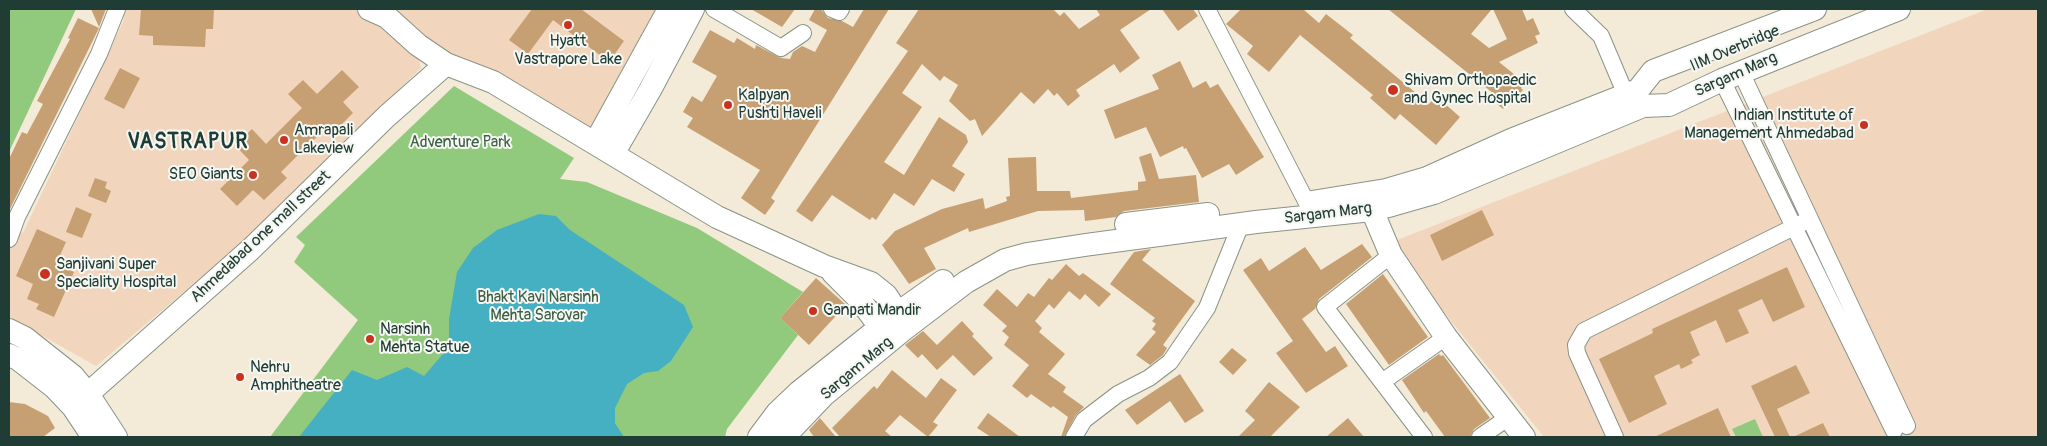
<!DOCTYPE html>
<style>
body{margin:0}
#map{position:relative;width:2047px;height:446px;overflow:hidden;background:#f3ead8;font-family:Pangolin,sans-serif}
canvas{display:block}
.frame{position:absolute;inset:0;border:10px solid #1f3d34;pointer-events:none}
</style>
<div id="map">
<canvas width="2047" height="446"></canvas>
<div class="frame"></div>
</div>
<script>
const context = document.querySelector('canvas').getContext('2d');
context.lineJoin = 'round';
function fillPath(path, color) { context.fillStyle = color; context.fill(path, 'evenodd'); }
const shape = rows => new Path2D(rows.map(r => 'M' + r).join(''));
function stroke(path, color, width, dash) { context.strokeStyle = color; context.lineWidth = width; context.lineCap = dash ? 'butt' : 'round'; context.setLineDash(dash || []); context.stroke(path); }
function drawText(font, color, halo, rows, align = 'center') {
  context.font = font + ' Pangolin,sans-serif'; context.lineWidth = 4; context.setLineDash([]); context.textBaseline = 'middle'; context.strokeStyle = halo; context.fillStyle = color; for (const [text, x, y, turn = 0] of rows) {
    context.save(); context.translate(x, y); context.rotate((+turn || 0) * Math.PI / 180); context.textAlign = isNaN(turn) ? turn : align; if (halo) context.strokeText(text, 0, 0); context.fillText(text, 0, 0); context.restore();
  }
}
const built = shape([
 [120,9,359,9,416,49,421,68,229,254,96,366,9,317,9,243,14,229,23,233,124,20],
 [377,9,689,9,610,148,448,61],
 [1988,9,2038,9,2038,437,1544,437,1398,255,1392,242]
]);
const green = shape([
 [9,9,76,9,9,152],
 [454,86,574,158,560,179,587,182,697,228,803,292,780,318,798,335,727,429,725,437,270,437,358,320,294,262,305,245,296,237],
 [1755,419,1763,437,1736,437,1732,429]
]);
const water = shape([
 [539,214,556,216,570,230,684,305,693,327,671,361,658,371,644,373,627,384,615,408,615,423,624,437,299,437,352,370,377,380,407,367,424,376,449,347,449,319,457,272,473,248,497,230]
]);
const building = shape([
 [91,9,106,9,99,27],
 [141,9,214,9,213,29,206,29,205,47,153,45,153,36,139,35],
 [532,9,581,9,624,41,609,62,553,20,528,54,509,40],
 [751,9,795,9,782,27],
 [815,9,821,9,828,18,842,21,853,27,864,9,889,9,771,198,775,201,765,215,741,198,760,170,687,127,693,118,683,112,692,96,702,102,717,76,692,62,710,30,734,43,737,38,755,49,756,45,781,58,790,59,793,52,802,46,815,52,827,30,809,20],
 [919,9,1053,9,1060,16,1064,12,1079,29,1100,15,1096,9,1151,9,1120,30,1140,58,1120,73,1114,64,1076,90,1080,96,1068,106,1057,93,1054,96,1048,89,1034,104,1021,92,982,136,975,119,970,121,949,101,958,85,944,76,940,81,922,64,902,93,922,107,884,162,904,175,939,117,966,135,968,142,952,166,965,174,954,192,932,179,914,206,894,193,876,220,872,217,870,220,832,195,812,222,796,211,908,51,896,43],
 [1162,9,1193,9,1198,16,1178,31],
 [1241,9,1303,9,1319,23,1326,14,1353,35,1350,38,1429,104,1436,96,1460,117,1436,145,1400,114,1395,120,1370,98,1373,95,1300,35,1269,72,1247,54,1253,46,1226,24],
 [1388,9,1492,9,1471,34,1489,48,1507,39,1493,9,1522,9,1527,21,1533,18,1540,34,1535,36,1538,43,1499,62,1525,83,1521,88,1523,90,1511,104,1508,102,1503,109,1490,98,1494,94],
 [78,18,99,28,9,211,9,159,22,132,27,134,43,104,37,101,70,39,68,38],
 [1180,61,1193,88,1206,81,1210,88,1218,84,1264,157,1236,175,1229,164,1202,178,1186,148,1184,149,1183,146,1160,157,1146,127,1115,139,1104,110,1159,89,1152,75],
 [120,68,140,78,124,109,104,99],
 [342,70,359,87,343,102,353,113,330,136,324,130,296,157,281,172,287,178,264,200,253,190,237,206,220,189,249,160,235,145,252,129,266,144,302,108,288,94,303,80,317,94],
 [1151,153,1159,179,1196,175,1199,202,1124,211,1116,217,1085,221,1084,210,1038,211,969,232,968,228,924,248,936,269,909,284,882,245,895,231,942,209,983,198,985,209,1007,201,1006,197,1010,196,1008,158,1036,157,1037,191,1070,191,1071,198,1138,190,1138,182,1146,181,1139,157],
 [95,178,107,182,105,188,111,191,106,203,88,196],
 [76,207,92,214,82,238,66,232],
 [1482,210,1494,235,1442,261,1430,235],
 [37,229,66,242,56,264,74,272,54,317,36,309,39,304,27,299,33,284,16,276],
 [1362,244,1372,257,1319,299,1315,309,1302,319,1326,352,1335,346,1348,366,1306,393,1276,353,1293,341,1243,270,1261,258,1269,271,1305,247,1321,270],
 [1151,249,1142,260,1195,301,1163,345,1167,348,1163,355,1150,365,1136,355,1156,332,1152,329,1156,324,1152,321,1155,318,1110,284,1134,252],
 [1066,264,1079,276,1083,273,1111,294,1099,307,1085,294,1080,300,1069,291,1054,309,1049,304,1035,321,1042,328,1039,332,1065,354,1048,374,1066,387,1063,392,1084,407,1076,415,1064,437,1061,437,1068,417,1053,406,1051,408,1031,394,1027,398,1012,386,1029,365,1004,345,1009,337,1002,331,1007,326,983,305,997,289,1017,307,1028,293,1034,297,1049,278,1052,280],
 [1787,267,1805,307,1773,322,1762,299,1738,310,1749,333,1726,343,1716,320,1690,332,1700,355,1691,360,1693,363,1681,369,1679,364,1654,376,1667,404,1629,423,1599,359,1653,333,1652,329],
 [1383,274,1428,337,1389,365,1346,304],
 [816,278,846,305,809,345,780,318],
 [962,321,974,334,972,336,993,358,974,376,953,355,937,370,922,354,918,358,905,345,923,331,937,345],
 [1232,348,1247,360,1233,375,1219,362],
 [1439,354,1441,356,1443,355,1490,418,1474,429,1470,437,1445,437,1426,411,1424,413,1402,380],
 [1796,365,1810,393,1777,409,1790,437,1775,437,1751,386],
 [892,370,926,398,941,378,957,390,933,422,938,425,928,437,900,415,885,431,892,437,840,437,832,428,874,386,877,389],
 [1180,374,1204,411,1185,423,1170,401,1137,425,1125,410],
 [1269,382,1300,407,1270,437,1238,437,1255,420,1245,411],
 [9,402,25,404,48,416,55,428,43,437,9,437],
 [1718,408,1731,437,1654,437],
 [988,413,1020,437,991,437,977,428],
 [820,418,836,437,814,437,809,430],
 [1348,418,1364,437,1326,437],
 [1823,423,1830,437,1793,437]
]);
const street = shape([
 [714,9,781,48,803,33],
 [832,9,839,12,841,9],
 [1207,9,1307,203,1311,217],
 [1573,9,1601,36,1626,95],
 [1741,72,1907,426],
 [1722,80,1894,431],
 [9,239,17,217,99,54,117,9],
 [1391,255,1325,307,1424,437],
 [1382,382,1446,337],
 [1074,437,1084,420,1118,394,1149,378,1170,362,1207,308,1241,224],
 [1480,437,1509,417],
 [1615,437,1577,353,1576,345,1584,331,1802,223]
]);
const secondary = shape([
 [369,9,387,17,418,45,446,64,493,82,717,217,824,266,871,283,886,295,898,313,903,328],
 [595,143,669,9],
 [613,154,650,90,693,9],
 [1371,196,1372,210,1391,255,1446,337,1524,437],
 [1312,202,1386,190,1427,178,1511,140,1638,90,1653,71,1815,9],
 [1126,224,1208,214],
 [833,273,860,300,880,327,886,333,893,334],
 [9,330,25,338,73,376,88,394,116,437],
 [9,355,18,359,54,387,73,407,93,437],
 [73,407,251,249,387,116,446,64],
 [759,437,777,413,799,392,898,313,943,281],
 [784,437,824,395,903,330,966,282,1005,260,1027,254,1085,245,1256,222,1372,210,1392,205,1434,193,1643,106,1669,105,1722,80,1899,9]
]);
const markers = [
 [568,25,5,"#c8321e"],
 [1393,90,6,"#c8321e"],
 [728,105,5,"#c8321e"],
 [1864,125,5,"#c8321e"],
 [284,140,5,"#c8321e"],
 [253,175,5,"#c8321e"],
 [45,274,6,"#c8321e"],
 [813,311,5,"#c8321e"],
 [370,339,5,"#c8321e"],
 [240,377,5,"#c8321e"]
];
const poiNames = [
 ["Hyatt",568,42,"center"],
 ["Vastrapore Lake",568,60,"center"],
 ["Shivam Orthopaedic",1404,81],
 ["and Gynec Hospital",1404,99],
 ["Kalpyan",738,96],
 ["Pushti Haveli",738,114],
 ["Indian Institute of",1854,116,"right"],
 ["Management Ahmedabad",1854,134,"right"],
 ["Amrapali",294,131],
 ["Lakeview",294,149],
 ["SEO Giants",243,175,"right"],
 ["Sanjivani Super",56,265],
 ["Speciality Hospital",56,283],
 ["Ganpati Mandir",823,311],
 ["Narsinh",380,330],
 ["Mehta Statue",380,348],
 ["Nehru",250,368],
 ["Amphitheatre",250,386]
];
const streetNames = [
 ["IIM Overbridge",1735,49,-23],
 ["Sargam Marg",1736,75,-24],
 ["Sargam Marg",1328,214,-7],
 ["Ahmedabad one mall street",261,237,-43],
 ["Sargam Marg",857,369,-40]
];
const parkNames = [
 ["Adventure Park",460,143],
 ["Bhakt Kavi Narsinh",538,298],
 ["Mehta Sarovar",538,316]
];
const districtNames = [
 ["VASTRAPUR",188,143]
];
fillPath(built, '#f1d5bd');
fillPath(green, '#91ca7d');
fillPath(water, '#44b0c1');
fillPath(building, '#c6a072');
stroke(street, '#899486', 18);
stroke(secondary, '#899486', 24);
stroke(street, '#fff', 16);
stroke(secondary, '#fff', 22);
for (const [x, y, r, color] of markers) { const dot = new Path2D(); dot.arc(x, y, r, 0, 2 * Math.PI); context.fillStyle = color; context.fill(dot); stroke(dot, '#f6f6f2', 2); }
drawText('16px', '#1f3d34', '#f6f6f2', poiNames, 'left');
drawText('16px', '#1f3d34', '#f6f6f2', streetNames);
drawText('16px', '#3c6046', '#f6f6f2', parkNames);
context.letterSpacing = '1px';
drawText('bold 21px', '#1f3d34', '#f6f6f2', districtNames);
context.letterSpacing = '0px';
</script>
